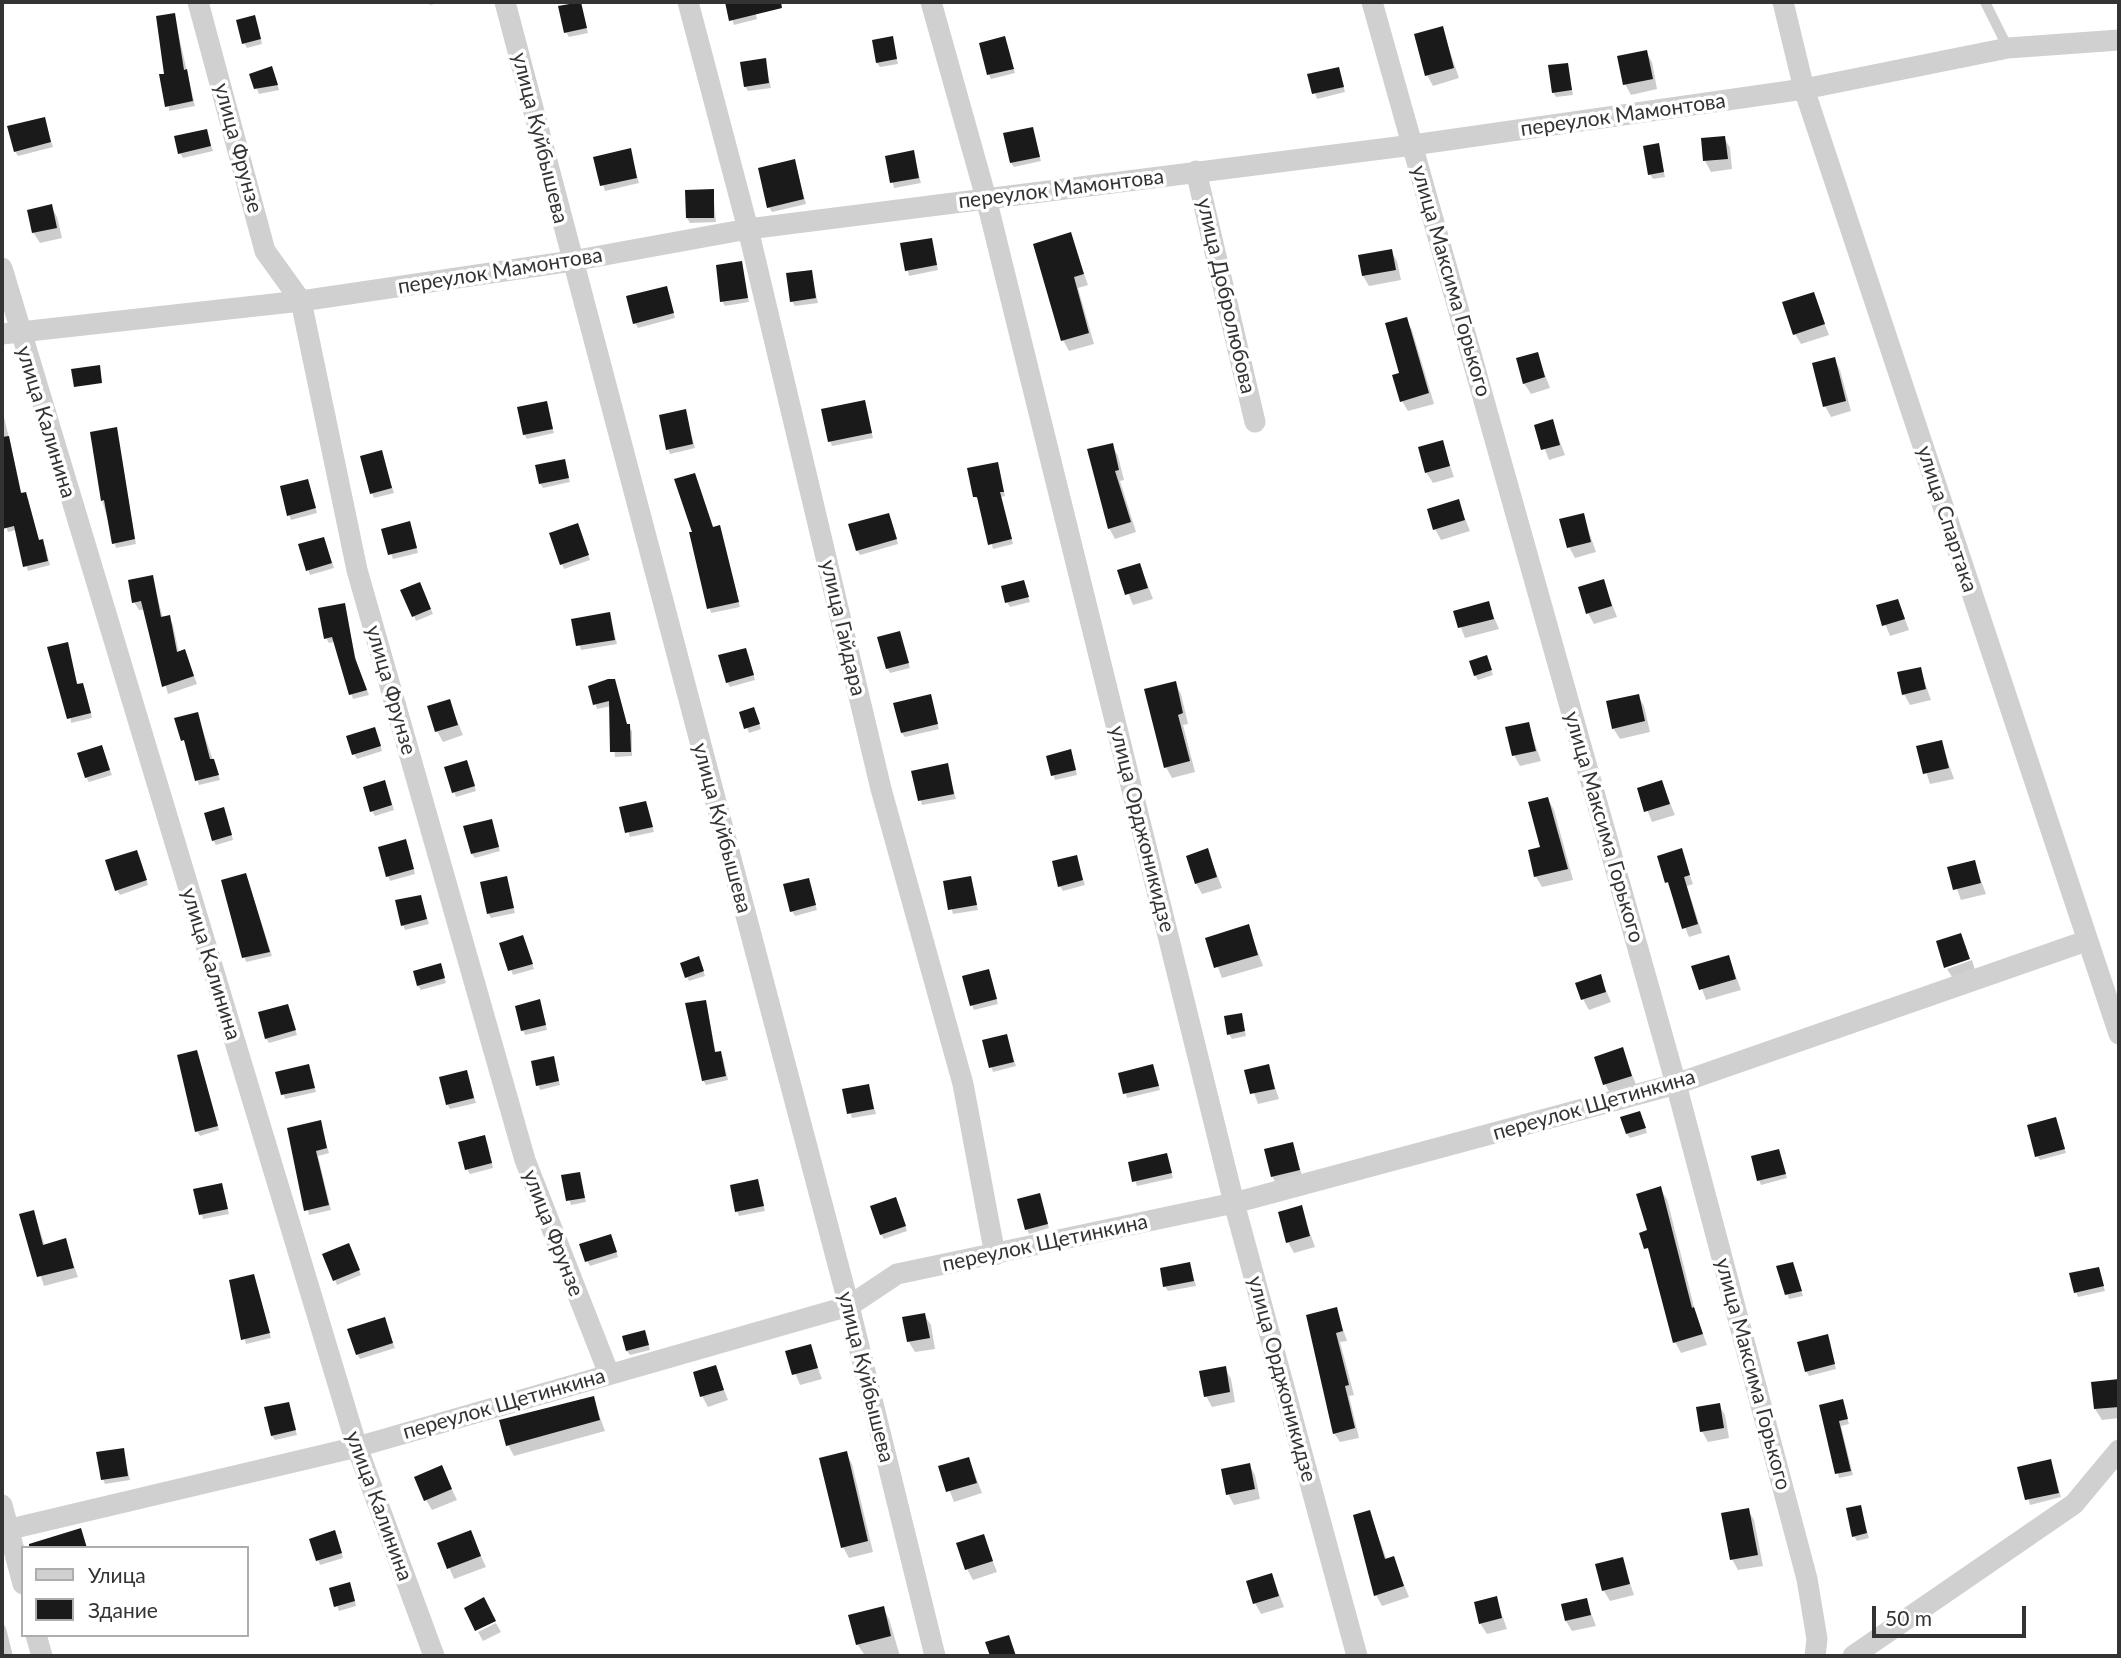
<!DOCTYPE html>
<meta charset="utf-8">
<style>
body{margin:0}
#map{position:relative;width:2121px;height:1658px;overflow:hidden;background:#fff;font-family:Lato,sans-serif}
canvas{display:block}
.frame{position:absolute;inset:0;border:4px solid #333;pointer-events:none}
.legend{position:absolute;left:21px;top:1546px;width:228px;height:91px;box-sizing:border-box;background:#fff;border:2px solid #adadad;margin:0;padding:9px 12px;list-style:none;font-size:21px;color:#333}
.legend li{display:flex;align-items:center;gap:14px;height:35px}
.legend b{width:35px;border:2px solid #adadad}
.scale{position:absolute;left:1872px;top:1606px;width:154px;height:32px;box-sizing:border-box;border:4px solid #333;border-top:0;padding-left:9px;font-size:21px;line-height:24px;white-space:nowrap;color:#333;-webkit-text-stroke:5px #fff;paint-order:stroke}
</style>
<div id="map">
<canvas width="2121" height="1658"></canvas>
<div class="frame"></div>
<ul class="legend">
<li><b style="height:9px;background:#d0d0d0"></b>Улица</li>
<li><b style="height:19px;background:#1a1a1a"></b>Здание</li>
</ul>
<div class="scale">50 m</div>
</div>
<script>
const context = document.querySelector('canvas').getContext('2d');
context.lineJoin = 'round';
function fillPath(path, color) { context.fillStyle = color; context.fill(path, 'evenodd'); }
const shape = rows => new Path2D(rows.map(r => 'M' + r).join(''));
function stroke(path, color, width, dash) { context.strokeStyle = color; context.lineWidth = width; context.lineCap = dash ? 'butt' : 'round'; context.setLineDash(dash || []); context.stroke(path); }
function drawText(font, color, halo, rows, align = 'center') {
  context.font = font + ' Lato,sans-serif'; context.lineWidth = 7; context.setLineDash([]); context.textBaseline = 'middle'; context.strokeStyle = halo; context.fillStyle = color; for (const [text, x, y, turn = 0] of rows) {
    context.save(); context.translate(x, y); context.rotate((+turn || 0) * Math.PI / 180); context.textAlign = isNaN(turn) ? turn : align; if (halo) context.strokeText(text, 0, 0); context.fillText(text, 0, 0); context.restore();
  }
}
const shadow = shape([
 [428,2,442,2,430,5],
 [726,2,753,2,757,19,734,25],
 [580,3,588,33,569,37,566,32],
 [174,15,195,106,169,111,166,75],
 [257,22,262,44,247,48,244,43],
 [1442,28,1459,78,1433,86,1427,75],
 [892,38,898,64,880,67,877,63],
 [1004,38,1015,73,991,79,989,75],
 [1646,52,1652,62,1657,89,1631,95,1625,84],
 [765,60,771,88,748,91,745,86],
 [1567,65,1573,95,1556,97,1553,92],
 [274,73,279,90,259,94,251,75],
 [1340,73,1345,92,1317,99,1309,75],
 [44,119,53,147,18,156,15,151],
 [1032,129,1041,161,1014,167,1011,163],
 [206,131,213,151,183,158,180,153],
 [1724,137,1730,148,1732,169,1711,172,1705,161,1703,140],
 [1658,145,1665,177,1653,179,1650,174],
 [630,150,639,183,605,191,595,158],
 [913,152,921,183,894,188,887,157],
 [796,166,806,204,772,212,769,207],
 [713,191,716,222,690,223,687,218],
 [51,206,57,217,62,238,40,243,33,232],
 [1070,235,1088,285,1078,288,1094,344,1069,351,1063,340],
 [931,240,938,270,909,276,902,245],
 [1391,251,1397,261,1401,280,1369,286,1363,276],
 [741,263,749,302,725,306,722,301],
 [811,272,818,303,795,306,792,301],
 [666,288,675,318,638,328,635,323],
 [1813,294,1829,335,1801,344,1795,334],
 [1406,319,1412,330,1434,404,1408,411,1402,401,1401,374],
 [1537,354,1550,388,1531,394,1524,383],
 [1834,359,1840,370,1851,411,1831,417,1825,406],
 [546,403,554,433,527,439,524,434],
 [866,407,873,438,832,446,830,441],
 [2,408,22,495,25,494,28,499,39,542,45,546,50,565,28,571,16,530,8,532,2,515],
 [685,411,695,448,670,454,668,449],
 [1552,421,1565,455,1549,460,1536,426],
 [116,429,136,544,116,548,102,500],
 [1442,442,1454,477,1433,483,1426,472],
 [1112,445,1118,456,1124,480,1120,481,1136,532,1115,539,1109,528],
 [381,452,394,493,374,498,372,493],
 [564,461,570,482,543,488,540,483],
 [998,464,1005,496,1001,497,1013,544,993,549,980,501,975,497],
 [308,481,317,513,291,520,289,515],
 [1458,501,1470,531,1441,540,1435,529],
 [1583,515,1596,552,1575,558,1569,547],
 [891,519,898,544,860,555,857,550],
 [720,527,740,607,711,613,694,533],
 [412,528,418,553,393,559,383,530],
 [580,530,590,560,564,569,562,564],
 [324,539,334,568,310,575,300,546],
 [1140,565,1153,599,1133,605,1119,571],
 [152,577,163,618,169,617,173,625,179,653,188,660,197,684,168,694,144,610,139,610,134,602],
 [1603,581,1617,617,1594,624,1588,613],
 [1023,582,1030,602,1010,607,1007,602],
 [422,589,433,614,416,621,403,591],
 [1898,601,1909,630,1890,636,1878,607],
 [1488,603,1499,629,1465,638,1455,612],
 [344,605,357,664,369,695,353,699,335,642,329,643,326,638],
 [610,614,617,644,581,650,573,620],
 [900,633,910,668,890,673,887,668],
 [67,644,78,686,82,685,85,689,92,718,71,723],
 [748,654,755,680,730,687,727,682],
 [1488,662,1493,675,1478,680,1475,675],
 [1920,669,1931,700,1910,705,1904,694],
 [614,681,627,726,632,731,632,756,615,757,611,706,597,709,590,687],
 [1175,683,1181,694,1188,724,1183,725,1195,772,1172,778,1166,767],
 [930,696,939,729,905,737,902,733],
 [1638,696,1644,706,1650,732,1620,739,1613,728],
 [449,701,463,735,443,742,437,731],
 [741,713,756,714,761,729,749,733],
 [197,714,220,780,199,785,177,719],
 [1528,724,1541,761,1520,766,1514,755],
 [377,734,382,751,357,759,354,754],
 [1941,742,1954,779,1930,784,1918,747],
 [102,747,112,775,89,782,86,777],
 [1072,756,1077,775,1055,780,1048,757],
 [947,765,956,799,922,805,913,772],
 [469,767,476,791,456,797,446,769],
 [1661,782,1675,815,1652,822,1639,789],
 [387,787,394,810,375,816,372,811],
 [1548,799,1554,810,1573,880,1542,887,1536,877,1530,851,1542,848],
 [645,803,654,832,630,837,621,809],
 [226,814,233,840,216,845,213,840],
 [491,821,500,851,475,858,472,854],
 [408,846,415,874,390,881,388,876],
 [1681,850,1693,884,1687,886,1702,933,1689,937,1667,882],
 [1208,851,1222,888,1202,894,1196,883],
 [139,856,148,885,120,895,117,890],
 [1076,857,1085,885,1063,891,1060,886],
 [1974,862,1986,894,1961,900,1949,868],
 [506,878,515,913,491,918,488,913],
 [970,878,978,910,953,914,945,883],
 [248,880,272,956,246,962,223,881],
 [808,880,817,910,795,916,792,911],
 [421,897,429,924,405,930,403,925],
 [1248,926,1263,966,1222,978,1207,939],
 [525,942,534,969,513,975,501,944],
 [1729,957,1741,990,1706,1000,1694,967],
 [1972,960,1975,970,1952,977,1947,969],
 [701,963,705,976,689,981,687,977],
 [442,970,446,983,421,990,418,986],
 [989,971,998,1004,974,1010,972,1005],
 [1600,976,1611,1002,1589,1010,1583,999],
 [706,1002,716,1054,720,1053,723,1058,728,1080,706,1085,703,1080],
 [288,1006,297,1035,269,1043,266,1038],
 [541,1006,547,1030,525,1035,523,1030],
 [1241,1014,1246,1036,1232,1039,1229,1034],
 [1006,1036,1016,1066,993,1072,984,1042],
 [1622,1050,1637,1087,1611,1095,1605,1084],
 [197,1052,219,1130,200,1136,197,1131],
 [555,1063,560,1085,540,1090,538,1085],
 [309,1066,316,1092,285,1099,278,1073],
 [1153,1066,1160,1090,1127,1098,1120,1074],
 [1268,1066,1279,1099,1258,1104,1246,1071],
 [467,1072,476,1103,450,1109,447,1104],
 [868,1086,876,1114,852,1118,844,1091],
 [1640,1113,1647,1133,1630,1138,1627,1134],
 [320,1122,329,1153,318,1156,331,1210,309,1215,289,1130],
 [2058,1124,2066,1153,2040,1160,2037,1156],
 [487,1142,493,1168,470,1174,467,1169],
 [1292,1144,1304,1181,1278,1187,1272,1176],
 [1779,1151,1787,1178,1761,1185,1759,1180],
 [1166,1155,1173,1178,1137,1186,1130,1164],
 [579,1174,586,1202,571,1205,563,1177],
 [757,1181,765,1211,739,1216,737,1211],
 [221,1185,229,1214,203,1219,195,1190],
 [1660,1189,1667,1199,1695,1311,1707,1345,1681,1353,1675,1342,1653,1259,1641,1234,1649,1231],
 [1039,1195,1049,1228,1029,1234,1027,1229],
 [898,1204,907,1231,884,1239,881,1234],
 [1301,1208,1315,1247,1294,1253,1288,1242],
 [34,1212,45,1246,65,1240,78,1277,44,1286,21,1215],
 [613,1241,618,1257,590,1266,587,1261],
 [351,1250,361,1275,337,1285,325,1255],
 [1190,1264,1196,1286,1168,1291,1165,1286],
 [1793,1264,1803,1296,1789,1299,1779,1268],
 [2098,1269,2105,1291,2078,1297,2076,1292],
 [254,1276,271,1338,246,1344,231,1282],
 [1336,1309,1347,1341,1340,1342,1354,1395,1349,1396,1359,1438,1340,1442,1334,1433],
 [924,1315,931,1325,935,1349,915,1352,909,1342,904,1318],
 [384,1319,395,1348,360,1359,357,1354],
 [646,1336,650,1350,630,1355,627,1351],
 [1829,1341,1836,1369,1809,1376,1806,1371],
 [810,1346,822,1379,800,1385,787,1353],
 [715,1367,728,1400,708,1407,702,1396],
 [1225,1368,1231,1379,1235,1402,1212,1407,1206,1396],
 [2119,1381,2119,1418,2102,1420,2095,1409,2093,1383],
 [593,1398,605,1431,514,1456,508,1445],
 [1842,1402,1849,1424,1841,1426,1853,1475,1839,1478,1821,1407],
 [288,1404,297,1435,275,1440,272,1436],
 [1719,1405,1725,1415,1729,1438,1708,1442,1702,1431],
 [123,1450,130,1480,105,1484,103,1479],
 [846,1453,852,1464,873,1552,849,1558,843,1547],
 [969,1459,982,1493,954,1502,941,1468],
 [2051,1461,2061,1497,2030,1505,2019,1468],
 [1249,1465,1255,1475,1260,1499,1234,1505,1228,1494],
 [441,1467,457,1500,432,1510,426,1500],
 [1860,1507,1869,1538,1857,1541,1854,1536],
 [1748,1510,1754,1520,1763,1566,1738,1570,1732,1559],
 [1369,1512,1387,1560,1393,1558,1409,1597,1382,1606,1376,1595],
 [470,1532,486,1567,454,1579,439,1544],
 [983,1536,997,1572,973,1580,967,1569],
 [337,1537,343,1558,320,1565,318,1560],
 [1622,1559,1634,1595,1610,1601,1604,1591],
 [1272,1575,1284,1607,1261,1614,1255,1603],
 [331,1589,352,1589,356,1606,339,1611],
 [1496,1598,1507,1629,1487,1634,1480,1623],
 [1586,1600,1596,1626,1572,1631,1566,1621],
 [883,1608,889,1619,900,1656,868,1656,864,1654,857,1644],
 [2,1621,6,1628,13,1656,2,1656],
 [496,1623,501,1632,483,1641,478,1632]
]);
const building = shape([
 [581,2,587,28,564,33,558,6],
 [725,2,781,2,782,8,729,21],
 [175,13,184,70,187,69,193,101,165,107,159,74,164,74,156,16],
 [255,15,261,39,242,44,236,20],
 [1443,26,1454,68,1425,76,1414,34],
 [893,36,897,59,876,63,872,40],
 [1005,36,1014,69,987,75,979,43],
 [1647,50,1653,79,1623,85,1617,56],
 [766,58,769,83,744,87,740,62],
 [1568,63,1572,90,1552,93,1548,65],
 [272,66,278,85,254,89,249,74],
 [1339,67,1344,87,1312,94,1307,74],
 [45,117,51,142,14,152,7,126],
 [1033,127,1040,157,1010,163,1003,133],
 [207,129,211,146,178,154,174,136],
 [1725,136,1728,159,1703,161,1701,138],
 [1659,143,1664,172,1648,175,1643,146],
 [631,148,637,178,600,186,593,157],
 [914,150,919,178,890,183,885,156],
 [795,159,804,199,767,208,758,168],
 [714,189,714,218,686,218,685,190],
 [52,204,57,228,32,233,27,210],
 [1071,232,1084,274,1074,277,1089,333,1061,341,1033,244],
 [932,238,937,265,905,271,900,243],
 [1392,249,1396,270,1362,276,1358,255],
 [742,261,748,298,720,302,716,265],
 [812,270,816,298,790,302,786,273],
 [667,286,674,313,633,324,626,296],
 [1814,292,1825,324,1793,335,1782,302],
 [1407,317,1429,393,1400,402,1392,375,1399,373,1385,323],
 [1538,352,1545,377,1523,384,1516,358],
 [1835,357,1846,401,1823,407,1812,363],
 [100,365,102,383,74,387,71,369],
 [865,400,872,433,828,442,821,409],
 [547,401,553,429,523,435,517,407],
 [686,409,693,444,666,450,659,415],
 [1553,419,1560,445,1541,450,1534,425],
 [117,427,135,539,112,544,104,500,101,501,90,432],
 [9,436,21,493,26,492,39,540,43,539,48,561,23,567,14,526,2,529,2,437],
 [1443,440,1450,466,1425,473,1418,447],
 [1113,443,1119,470,1115,471,1131,522,1108,529,1087,449],
 [382,450,392,488,370,494,360,456],
 [565,459,569,478,539,484,535,465],
 [998,462,1004,492,1000,492,1012,539,988,545,977,497,973,497,967,468],
 [695,473,713,527,720,525,739,602,707,609,689,532,692,532,674,479],
 [308,479,316,508,287,516,280,486],
 [1459,499,1465,520,1433,530,1427,509],
 [889,513,897,539,856,551,848,524],
 [1584,513,1591,542,1567,548,1559,519],
 [410,521,417,548,388,555,381,529],
 [578,523,589,555,560,565,549,533],
 [324,537,332,563,306,571,298,544],
 [1140,563,1148,588,1125,595,1117,570],
 [153,575,161,617,170,615,177,652,185,649,194,676,162,687,141,601,132,603,128,580],
 [1604,579,1612,606,1586,614,1578,587],
 [1024,580,1029,597,1005,603,1001,586],
 [420,582,431,609,412,617,400,590],
 [1898,599,1905,619,1882,626,1876,605],
 [1489,601,1494,619,1458,628,1453,611],
 [345,603,355,658,367,690,349,695,332,637,324,639,318,608],
 [610,612,615,640,576,646,571,619],
 [900,631,909,663,886,669,877,637],
 [68,642,77,684,83,683,91,713,67,719,47,647],
 [746,648,754,675,726,683,718,655],
 [1487,655,1492,670,1474,676,1469,661],
 [1921,667,1926,689,1902,695,1897,672],
 [608,679,615,679,627,724,630,724,631,752,610,752,609,701,593,705,588,686],
 [1176,681,1183,713,1178,715,1190,761,1164,768,1144,689],
 [931,694,938,724,901,733,893,703],
 [1639,694,1645,721,1612,729,1606,701],
 [450,699,458,725,435,732,427,706],
 [754,707,760,724,744,729,739,712],
 [198,712,210,759,214,759,219,775,195,781,184,740,181,741,174,718],
 [1529,722,1536,751,1512,756,1505,727],
 [375,727,381,746,352,755,346,736],
 [1942,740,1949,768,1923,774,1916,746],
 [102,745,110,770,85,778,77,753],
 [1071,749,1076,770,1051,776,1046,756],
 [467,760,475,786,452,793,444,767],
 [948,763,954,794,918,801,911,771],
 [385,780,392,805,370,812,363,787],
 [1662,780,1670,804,1644,812,1637,788],
 [1548,797,1568,869,1534,877,1528,850,1540,847,1528,802],
 [646,801,653,827,625,833,619,807],
 [224,807,232,835,212,841,204,813],
 [492,819,499,847,471,854,463,826],
 [406,839,414,869,386,877,378,847],
 [1208,848,1217,877,1195,884,1186,856],
 [1682,848,1690,875,1684,877,1698,924,1682,929,1668,882,1665,883,1657,856],
 [137,850,147,880,115,891,105,860],
 [1077,855,1083,880,1058,887,1052,861],
 [1975,860,1981,883,1953,890,1947,867],
 [246,873,270,952,242,958,221,880],
 [507,876,514,908,487,914,480,882],
 [971,876,977,905,948,910,943,881],
 [809,878,816,905,790,912,783,884],
 [421,895,427,919,401,926,395,900],
 [1249,924,1258,955,1214,968,1205,938],
 [1961,933,1970,959,1944,968,1936,941],
 [523,935,533,964,508,971,499,943],
 [1729,955,1736,979,1699,990,1691,966],
 [699,956,704,971,685,978,680,963],
 [441,963,445,978,417,986,413,971],
 [989,969,997,999,970,1006,962,976],
 [1601,974,1606,992,1581,1000,1575,983],
 [540,999,546,1025,521,1031,515,1006],
 [706,1000,715,1052,721,1051,726,1076,702,1081,685,1003],
 [288,1004,296,1030,265,1039,258,1012],
 [1242,1013,1245,1031,1227,1035,1224,1016],
 [1007,1034,1014,1062,989,1068,982,1040],
 [1623,1047,1632,1076,1603,1085,1594,1057],
 [197,1050,218,1126,195,1132,177,1055],
 [554,1056,559,1081,536,1086,531,1061],
 [309,1064,315,1088,281,1095,275,1072],
 [1153,1064,1159,1086,1123,1094,1118,1073],
 [1269,1064,1275,1089,1250,1094,1244,1070],
 [467,1070,474,1098,446,1105,439,1077],
 [869,1084,874,1109,847,1114,842,1089],
 [1640,1111,1646,1128,1626,1134,1620,1117],
 [2056,1117,2065,1149,2035,1157,2027,1125],
 [321,1120,327,1148,316,1151,329,1205,304,1211,287,1128],
 [485,1135,492,1163,465,1170,458,1142],
 [1293,1142,1300,1170,1271,1177,1264,1149],
 [1779,1149,1786,1174,1757,1181,1751,1156],
 [1167,1153,1172,1173,1132,1182,1128,1162],
 [580,1172,585,1198,566,1201,561,1175],
 [758,1179,764,1206,735,1212,730,1185],
 [222,1183,228,1209,199,1215,193,1189],
 [1661,1186,1692,1308,1694,1307,1703,1334,1673,1343,1648,1248,1644,1249,1639,1233,1647,1230,1636,1194],
 [1040,1193,1048,1224,1025,1230,1017,1199],
 [896,1197,906,1226,880,1235,870,1206],
 [1302,1205,1310,1236,1286,1243,1278,1212],
 [34,1210,43,1245,66,1238,74,1268,37,1277,19,1214],
 [611,1234,617,1252,585,1262,579,1244],
 [349,1243,360,1270,333,1281,322,1254],
 [1190,1262,1194,1281,1163,1287,1160,1268],
 [1793,1262,1802,1291,1785,1295,1776,1266],
 [2099,1267,2104,1286,2074,1293,2069,1273],
 [254,1274,270,1333,241,1340,229,1280],
 [1337,1307,1343,1331,1336,1333,1349,1385,1345,1386,1355,1428,1333,1434,1306,1315],
 [925,1313,930,1338,907,1342,902,1317],
 [385,1317,393,1343,356,1355,347,1329],
 [645,1330,649,1345,626,1351,622,1336],
 [1828,1334,1835,1364,1805,1372,1797,1342],
 [811,1344,818,1368,792,1375,785,1351],
 [716,1365,724,1390,700,1397,693,1372],
 [1226,1366,1230,1392,1204,1397,1199,1371],
 [2119,1379,2119,1407,2094,1409,2091,1382],
 [594,1396,600,1420,506,1446,499,1420],
 [1843,1399,1848,1419,1839,1421,1851,1471,1835,1474,1819,1405],
 [289,1402,296,1430,271,1436,264,1407],
 [1720,1403,1724,1428,1700,1432,1696,1407],
 [124,1448,128,1476,101,1480,96,1452],
 [847,1451,868,1541,841,1548,819,1458],
 [969,1457,977,1483,946,1492,938,1466],
 [2051,1459,2059,1493,2025,1500,2017,1467],
 [1250,1463,1255,1489,1226,1495,1221,1469],
 [442,1465,452,1489,424,1501,414,1477],
 [1861,1505,1867,1533,1852,1537,1846,1508],
 [1749,1508,1758,1555,1730,1560,1721,1513],
 [1370,1510,1385,1559,1394,1556,1404,1586,1374,1596,1353,1515],
 [81,1528,87,1548,29,1548,29,1544],
 [335,1530,342,1553,316,1561,309,1539],
 [471,1530,481,1556,447,1569,437,1543],
 [984,1534,993,1561,965,1570,956,1543],
 [1623,1557,1630,1584,1602,1591,1595,1564],
 [1272,1573,1279,1596,1253,1604,1246,1581],
 [350,1582,355,1601,334,1607,329,1588],
 [1497,1596,1502,1618,1479,1624,1474,1602],
 [484,1597,496,1621,475,1631,464,1608],
 [1587,1598,1591,1615,1565,1621,1561,1604],
 [884,1606,891,1636,856,1645,848,1615],
 [1009,1635,1016,1656,990,1656,985,1642]
]);
const lane = shape([
 [1985,2,2008,48]
]);
const street = shape([
 [198,2,265,251,301,301,357,570,525,1160,609,1374],
 [505,2,849,1306,935,1656],
 [688,2,748,229,881,789,963,1084,995,1255],
 [931,2,986,198,1234,1203,1357,1656],
 [1372,2,1676,1084,1807,1579,1817,1639,1815,1656],
 [1783,2,1804,89,2119,1034],
 [1196,171,1255,422],
 [2,268,357,1447,434,1656],
 [2,334,301,301,572,261,748,229,1413,145,1804,89,2008,48,2119,40],
 [2,1505,23,1584],
 [2,1531,357,1447,849,1306,897,1274,1234,1203,1676,1084,2086,941],
 [36,1635,42,1656],
 [1853,1656,2074,1504,2119,1450]
]);
const streetNames = [
 ["переулок Мамонтова",1623,115,-8],
 ["улица Куйбышева",540,138,76],
 ["улица Фрунзе",238,148,75],
 ["переулок Мамонтова",1061,189,-7],
 ["переулок Мамонтова",500,271,-9],
 ["улица Максима Горького",1451,281,74],
 ["улица Добролюбова",1226,296,77],
 ["улица Калинина",46,422,73],
 ["улица Спартака",1947,519,72],
 ["улица Гайдара",843,628,77],
 ["улица Фрунзе",391,690,74],
 ["улица Максима Горького",1604,827,74],
 ["улица Куйбышева",722,828,75],
 ["улица Орджоникидзе",1142,829,76],
 ["улица Калинина",211,964,73],
 ["переулок Щетинкина",1594,1105,-16],
 ["улица Фрунзе",553,1233,69],
 ["переулок Щетинкина",1045,1243,-12],
 ["улица Максима Горького",1753,1374,75],
 ["улица Куйбышева",866,1377,76],
 ["улица Орджоникидзе",1282,1379,75],
 ["переулок Щетинкина",504,1404,-16],
 ["улица Калинина",379,1506,70]
];
fillPath(shadow, '#0003');
fillPath(building, '#1a1a1a');
stroke(lane, '#d0d0d0', 10);
stroke(street, '#d0d0d0', 21);
drawText('21px', '#333', '#fff', streetNames);
</script>
